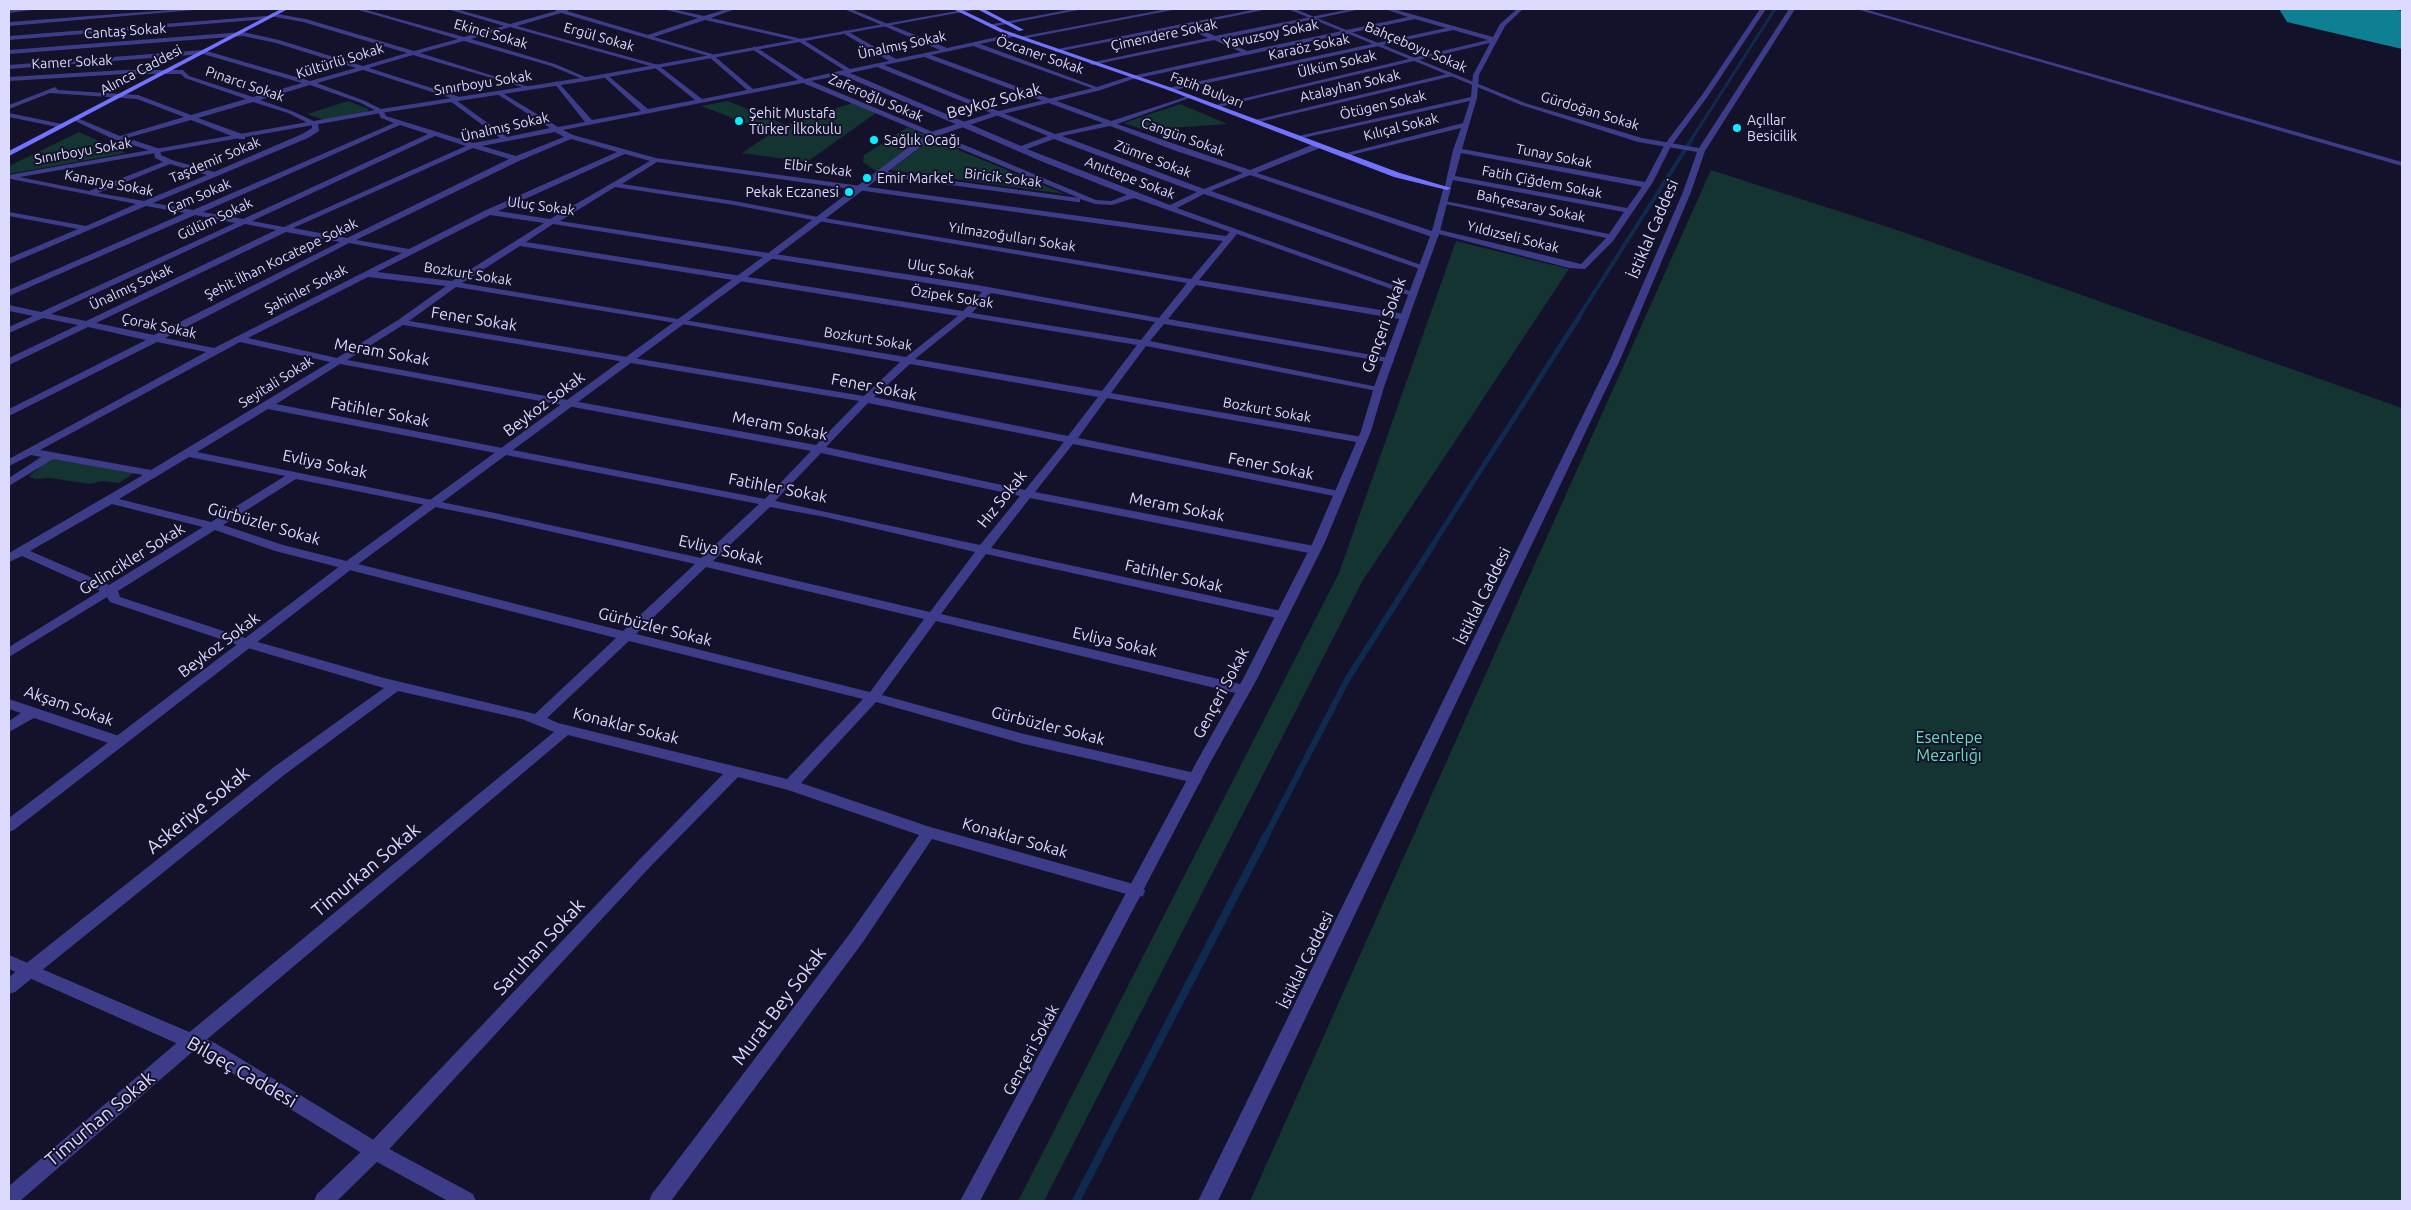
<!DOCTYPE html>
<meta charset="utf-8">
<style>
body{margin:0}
#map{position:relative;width:2411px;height:1210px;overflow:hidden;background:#14112a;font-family:Ubuntu,sans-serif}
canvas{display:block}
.frame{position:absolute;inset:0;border:10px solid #dcdaff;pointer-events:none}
</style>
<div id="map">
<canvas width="2411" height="1210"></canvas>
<div class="frame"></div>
</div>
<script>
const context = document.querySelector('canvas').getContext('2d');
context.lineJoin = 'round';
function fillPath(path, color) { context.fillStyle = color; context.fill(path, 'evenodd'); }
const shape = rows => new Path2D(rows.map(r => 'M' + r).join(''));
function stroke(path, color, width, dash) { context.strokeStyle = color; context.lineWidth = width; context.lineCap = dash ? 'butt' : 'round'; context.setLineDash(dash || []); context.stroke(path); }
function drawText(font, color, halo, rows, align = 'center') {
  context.font = font + ' Ubuntu,sans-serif'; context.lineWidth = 4; context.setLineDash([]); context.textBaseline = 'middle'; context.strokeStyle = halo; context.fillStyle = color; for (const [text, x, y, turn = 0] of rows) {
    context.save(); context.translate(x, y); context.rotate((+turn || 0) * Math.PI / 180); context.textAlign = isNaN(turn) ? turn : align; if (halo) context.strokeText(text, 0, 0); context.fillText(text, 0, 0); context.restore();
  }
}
const green = shape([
 [348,101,369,109,367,112,324,120,307,114],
 [728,101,786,125,852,103,876,113,807,162,742,153,772,133,701,106],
 [1180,104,1228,124,1170,128,1150,132,1124,123],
 [908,127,929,137,879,173,863,162,864,155],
 [79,132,126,153,9,174,9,166],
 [932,139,1065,194,890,170],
 [1711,170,1903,232,2402,408,2402,1201,1250,1201],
 [1456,241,1569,269,1363,580,1044,1201,1018,1201,1339,573],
 [51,458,134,473,119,483,102,481,90,484,50,478,35,479,29,476]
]);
const streamFar4 = shape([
 [1691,140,1775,9]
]);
const streamFar3 = shape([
 [1578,318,1692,139]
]);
const streamFar2 = shape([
 [1432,546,1579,317]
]);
const streamFar1 = shape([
 [1265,838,1348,678,1433,545]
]);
const stream = shape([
 [1076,1201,1266,836]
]);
const runway = shape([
 [2279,9,2392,9,2402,11,2402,49,2287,22,2279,9]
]);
const minor = shape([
 [9,9,40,9,9,13,9,9],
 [184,9,206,9,9,26,9,22,184,9],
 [355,9,363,9,464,37,504,26,447,9,456,9,510,24,556,11,556,9,571,9,567,11,648,35,698,18,663,9,672,9,704,16,727,9,735,9,711,18,802,39,850,69,889,61,843,33,845,30,896,59,940,50,844,9,851,9,947,48,1015,33,1017,36,980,44,1102,89,1097,90,973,46,931,55,1111,121,1192,95,1192,97,1117,124,1250,170,1314,144,1320,144,1320,148,1257,173,1432,231,1436,229,1581,264,1606,238,1441,203,1445,201,1609,234,1624,212,1453,180,1450,190,1444,190,1453,150,1461,128,1343,157,1339,155,1463,123,1470,101,1298,139,1294,137,1471,97,1473,75,1490,43,1215,108,1212,106,1488,40,1453,30,1170,91,1167,89,1168,88,1446,28,1415,19,1134,79,1131,77,1132,76,1241,52,1214,40,1092,65,1089,63,1208,38,1184,27,1056,52,1053,50,1257,9,1268,9,1191,25,1215,36,1351,9,1361,9,1221,39,1247,51,1408,17,1385,9,1393,9,1493,37,1500,24,1517,9,1523,9,1505,26,1479,75,1477,98,1462,149,1645,182,1665,144,1702,95,1760,9,1766,9,1708,96,1671,146,1653,182,1613,241,1585,269,1569,268,1439,234,1438,237,1432,237,1250,175,1211,191,1427,267,1420,269,1204,194,1177,208,1418,294,1411,296,1237,234,1199,280,1405,314,1410,317,1405,320,1196,285,1168,319,1389,358,1394,361,1392,363,1164,324,1150,341,1378,387,1382,388,1382,392,1146,346,1111,393,1362,437,1367,440,1362,443,1107,398,1078,438,1339,491,1345,494,1339,497,1073,444,1035,492,1314,546,1320,550,1314,554,1030,498,991,548,1281,611,1287,615,1281,619,986,554,941,614,1244,685,1249,687,1251,690,1249,693,1244,695,936,621,882,695,1024,734,1195,773,1200,774,1202,778,1200,782,1195,783,1024,744,876,702,801,783,930,827,1137,885,1143,886,1145,891,1143,896,1137,897,932,839,863,942,671,1201,649,1201,652,1194,851,932,919,835,788,790,738,777,649,868,382,1157,337,1201,314,1201,317,1194,368,1145,639,860,723,774,568,735,198,1047,20,1201,9,1201,9,1186,186,1035,554,732,522,719,398,691,284,775,15,992,9,994,9,977,274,767,384,688,241,646,110,602,107,597,9,657,9,647,100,591,22,556,9,562,9,553,143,475,53,459,9,486,9,478,41,457,31,455,9,466,9,459,206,352,157,342,9,416,9,409,146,340,88,327,9,365,9,358,78,325,43,318,9,333,9,327,33,316,9,311,9,305,41,312,235,223,195,215,9,296,9,290,185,213,146,206,9,264,9,258,78,229,9,216,9,212,86,226,136,204,11,179,9,179,9,175,89,191,163,162,155,158,154,152,111,138,73,120,73,118,77,118,120,136,184,117,137,99,50,93,9,109,9,105,55,87,58,90,138,95,191,115,246,99,185,78,181,74,125,74,9,81,9,77,125,70,183,70,189,76,253,97,302,83,203,54,9,69,9,65,203,50,310,81,356,68,276,43,243,36,9,54,9,50,243,32,279,40,363,66,407,53,303,22,270,16,272,13,306,19,414,51,458,39,355,9],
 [561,13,708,56,747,90,702,99,658,65,517,26,561,13],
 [705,20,798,41,844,70,805,79,754,46,752,49,798,80,753,89,712,54,654,37,705,20],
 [510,27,654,67,695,100,648,109,606,74,604,75,604,77,641,111,592,120,557,81,554,83,585,122,558,127,499,91,497,92,497,94,550,128,507,137,456,100,463,100,463,98,369,68,413,55,529,89,529,87,420,53,464,41,551,66,585,80,590,79,555,64,471,39,510,27],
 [924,57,1103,123,1055,134,884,65,924,57],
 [877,67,1048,136,1021,146,850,73,877,67],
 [363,70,451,98,450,101,500,138,473,143,386,116,383,110,365,101,317,83,363,70],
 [842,75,1043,162,1127,195,1111,201,1096,200,811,81,842,75],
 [803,83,1079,198,879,171,876,171,876,175,1077,202,1080,202,1080,199,1095,204,1112,205,1134,198,1230,232,1226,236,656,158,573,135,563,130,803,83],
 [310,85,361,103,378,112,381,118,394,123,193,210,153,203,308,138,319,131,318,123,292,111,260,100,310,85],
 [253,102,288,113,312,125,312,128,302,134,214,172,172,160,161,155,160,149,127,138,191,120,239,139,245,139,245,135,198,118,253,102],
 [400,125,428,134,243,219,203,212,400,125],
 [1110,126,1176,151,1243,173,1204,189,1062,136,1110,126],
 [555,132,564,137,516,156,482,146,555,132],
 [435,136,466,146,284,227,252,221,435,136],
 [571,139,617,152,486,210,409,249,356,240,519,161,571,139],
 [1054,139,1182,187,1197,192,1170,205,1027,149,1054,139],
 [473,148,509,159,347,238,293,228,473,148],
 [1461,153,1642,187,1627,208,1455,176,1461,153],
 [625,154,650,161,550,219,498,211,625,154],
 [657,162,1223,241,1191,279,818,217,734,201,622,184,657,162],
 [170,164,207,175,144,201,98,193,170,164],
 [615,187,734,205,818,221,1187,283,1159,318,977,285,560,221,615,187],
 [490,215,544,223,452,281,377,272,490,215],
 [245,224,276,230,86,321,51,314,245,224],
 [553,224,977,291,982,292,963,311,526,242,553,224],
 [286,232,340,242,154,335,96,323,286,232],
 [349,243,402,253,214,348,165,338,349,243],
 [520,246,958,316,906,357,462,283,520,246],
 [368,277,446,286,398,320,337,358,248,338,368,277],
 [456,287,682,324,900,362,864,396,409,321,456,287],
 [991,293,1155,322,1141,340,972,313,991,293],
 [967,317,1137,345,1102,391,915,359,967,317],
 [403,325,859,401,816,445,347,360,403,325],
 [240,342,330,362,151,470,40,450,240,342],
 [340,364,811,451,765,499,276,404,340,364],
 [910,364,1098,397,1068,436,874,397,910,364],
 [868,403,1064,442,1025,490,826,447,868,403],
 [268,409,759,504,701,558,495,513,197,452,268,409],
 [821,453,1020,496,980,545,775,501,821,453],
 [189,457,285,476,211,522,119,499,189,457],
 [296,479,495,519,695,564,623,631,283,545,223,525,296,479],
 [112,504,203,527,109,585,30,551,112,504],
 [770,507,825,517,975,552,930,612,713,561,770,507],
 [215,530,275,551,616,638,535,714,384,678,251,640,120,597,118,591,215,530],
 [706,567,924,619,870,692,636,634,706,567],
 [629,641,863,699,787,779,558,723,547,718,629,641],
 [1073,9,1084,9,991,27,988,25,1073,9],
 [1167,9,1178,9,1022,39,1019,37,1167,9],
 [266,16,268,19,9,40,9,36,266,16],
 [1451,73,1454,75,1453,76,1255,123,1251,121,1451,73],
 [9,113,62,124,66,126,62,128,9,117,9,113],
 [9,699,122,737,124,741,122,745,117,746,34,718,9,732,9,721,21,713,9,709,9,699]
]);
const tertiary = shape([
 [968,9,979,9,587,81,381,113,9,179,9,175,381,109,587,77,968,9],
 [1288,9,1295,9,1525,103,1642,138,1699,148,1789,9,1795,9,1705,151,1691,192,1620,360,1218,1201,1198,1201,1610,360,1683,192,1697,152,1638,142,1521,105,1288,9],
 [1856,9,1864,9,2402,162,2402,166,1856,9],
 [1134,75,1137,77,1136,78,1101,90,999,115,940,135,923,145,769,261,353,568,14,830,9,832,9,818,345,562,763,257,917,141,934,131,995,112,1097,87,1134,75],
 [1444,186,1451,188,1440,231,1385,384,1371,431,1325,542,1257,679,1210,763,980,1201,960,1201,1196,763,1243,679,1313,542,1361,431,1375,384,1432,231,1444,186],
 [9,955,215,1043,382,1145,473,1194,476,1201,448,1201,368,1157,203,1055,9,969,9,955]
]);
const secondary = shape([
 [281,9,288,9,9,156,9,151,281,9],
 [953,9,960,9,1004,30,1172,88,1400,173,1451,188,1447,190,1394,177,1168,90,1000,32,953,9],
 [977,9,984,9,1024,30,1019,31,977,9]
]);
const markers = [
 [739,121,5,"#07effe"],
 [1737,128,5,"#07effe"],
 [874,140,5,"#07effe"],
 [867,178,5,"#07effe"],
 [849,192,5,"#07effe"]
];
const farStreetnames = [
 ["Cantaş Sokak",125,31,-4],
 ["Ekinci Sokak",491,34,16],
 ["Yavuzsoy Sokak",1271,34,-12],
 ["Çimendere Sokak",1164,35,-12],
 ["Ergül Sokak",599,37,16],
 ["Ünalmış Sokak",902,45,-12],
 ["Karaöz Sokak",1309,47,-12],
 ["Bahçeboyu Sokak",1416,47,23],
 ["Özcaner Sokak",1040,55,19],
 ["Kültürlü Sokak",340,61,-17],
 ["Kamer Sokak",72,62,-3],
 ["Ülküm Sokak",1337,64,-13],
 ["Alınca Caddesi",141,70,-28],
 ["Sınırboyu Sokak",483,83,-9],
 ["Pınarcı Sokak",245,84,19],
 ["Atalayhan Sokak",1350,86,-13],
 ["Fatih Bulvarı",1207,90,21],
 ["Zaferoğlu Sokak",876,98,23],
 ["Ötügen Sokak",1383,105,-13],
 ["Gürdoğan Sokak",1590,111,17],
 ["Ünalmış Sokak",505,127,-13],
 ["Kılıçal Sokak",1401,127,-14],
 ["Cangün Sokak",1183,137,20],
 ["Sınırboyu Sokak",83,151,-10],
 ["Tunay Sokak",1554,156,11],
 ["Zümre Sokak",1153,159,21],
 ["Taşdemir Sokak",215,160,-23],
 ["Elbir Sokak",818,168,7],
 ["Biricik Sokak",1003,178,7],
 ["Anıttepe Sokak",1130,178,21],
 ["Fatih Çiğdem Sokak",1542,182,11],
 ["Kanarya Sokak",109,183,11],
 ["Çam Sokak",199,196,-23],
 ["Uluç Sokak",541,206,8],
 ["Bahçesaray Sokak",1531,206,12],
 ["Gülüm Sokak",215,219,-25],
 ["Yılmazoğulları Sokak",1012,237,9],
 ["Yıldızseli Sokak",1513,237,14],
 ["Şehit İlhan Kocatepe Sokak",281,259,-26],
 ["Uluç Sokak",941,269,9],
 ["Bozkurt Sokak",468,274,9],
 ["Ünalmış Sokak",131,287,-25],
 ["Şahinler Sokak",306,289,-27],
 ["Özipek Sokak",952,297,9],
 ["Çorak Sokak",159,326,12],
 ["Bozkurt Sokak",868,339,9],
 ["Seyitali Sokak",276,382,-32],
 ["Bozkurt Sokak",1267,410,10]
];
const farPoinames = [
 ["Şehit Mustafa",749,113],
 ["Türker İlkokulu",749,129],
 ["Açıllar",1747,120],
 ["Besicilik",1747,136],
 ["Sağlık Ocağı",884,140],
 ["Emir Market",877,178],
 ["Pekak Eczanesi",839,192,"right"]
];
const streetNames = [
 ["Beykoz Sokak",994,101,-15],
 ["İstiklal Caddesi",1653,229,-67],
 ["Fener Sokak",474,319,9],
 ["Gençeri Sokak",1384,325,-70],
 ["Meram Sokak",382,352,10],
 ["Fener Sokak",874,387,11],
 ["Beykoz Sokak",544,404,-37],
 ["Fatihler Sokak",380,412,11],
 ["Meram Sokak",780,426,11],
 ["Evliya Sokak",325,464,12],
 ["Fener Sokak",1271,466,11],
 ["Fatihler Sokak",778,488,11],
 ["Hız Sokak",1002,499,-51],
 ["Meram Sokak",1177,507,11],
 ["Gürbüzler Sokak",264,524,16],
 ["Evliya Sokak",721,550,13],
 ["Gelincikler Sokak",132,559,-32],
 ["Fatihler Sokak",1174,576,13],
 ["İstiklal Caddesi",1483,596,-64],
 ["Gürbüzler Sokak",655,627,14],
 ["Evliya Sokak",1115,642,13],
 ["Beykoz Sokak",219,645,-37],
 ["Gençeri Sokak",1221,693,-62],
 ["Akşam Sokak",69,706,19],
 ["Konaklar Sokak",626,726,14],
 ["Gürbüzler Sokak",1048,726,14],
 ["Konaklar Sokak",1015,838,16],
 ["İstiklal Caddesi",1306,960,-64],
 ["Gençeri Sokak",1031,1050,-62]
];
const parkNames = [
 ["Esentepe",1949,738],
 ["Mezarlığı",1949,756]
];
const nearStreetnames = [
 ["Askeriye Sokak",198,810,-39],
 ["Timurkan Sokak",366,870,-40],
 ["Saruhan Sokak",539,947,-47],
 ["Murat Bey Sokak",779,1006,-53],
 ["Bilgeç Caddesi",242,1072,30],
 ["Timurhan Sokak",100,1119,-40]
];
fillPath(green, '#143431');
stroke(streamFar4, '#0f2a4f', 3);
stroke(streamFar3, '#0f2a4f', 4);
stroke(streamFar2, '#0f2a4f', 5);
stroke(streamFar1, '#0f2a4f', 6);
stroke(stream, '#0f2a4f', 8);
fillPath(runway, '#0e8094');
fillPath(minor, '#3c3c88');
fillPath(tertiary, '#3c3c88');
fillPath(secondary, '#7173fe');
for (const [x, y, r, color] of markers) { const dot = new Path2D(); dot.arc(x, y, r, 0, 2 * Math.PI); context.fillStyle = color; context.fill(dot); stroke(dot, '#14112a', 2); }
drawText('14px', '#dcdaff', '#14112a', farStreetnames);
drawText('14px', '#dcdaff', '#14112a', farPoinames, 'left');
drawText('16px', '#dcdaff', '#14112a', streetNames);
drawText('16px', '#64e0bc', '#14112a', parkNames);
drawText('19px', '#dcdaff', '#14112a', nearStreetnames);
</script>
